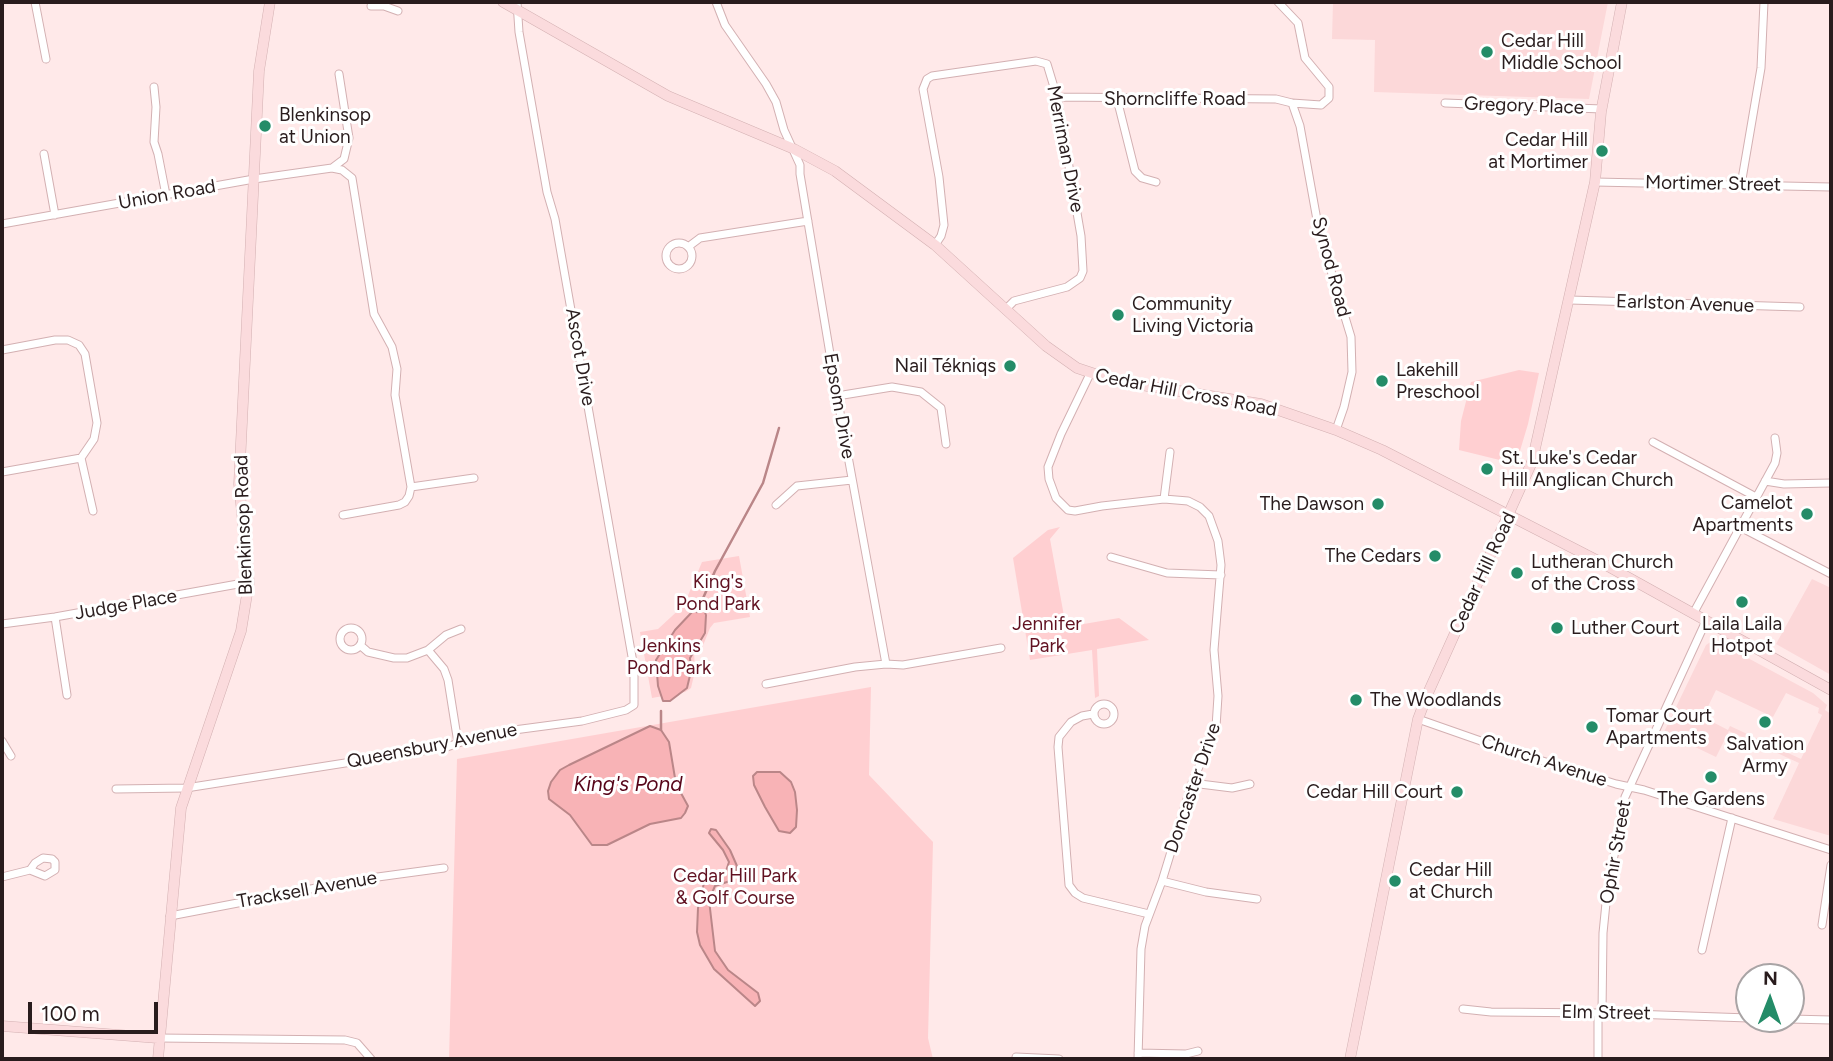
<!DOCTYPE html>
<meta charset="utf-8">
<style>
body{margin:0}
#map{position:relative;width:1833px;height:1061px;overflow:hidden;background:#ffe9e9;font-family:Figtree,sans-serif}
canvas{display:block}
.frame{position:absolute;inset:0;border:4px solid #291c1d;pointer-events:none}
.north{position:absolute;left:1735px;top:963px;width:70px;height:70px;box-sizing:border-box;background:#fff;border:2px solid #a9a4a5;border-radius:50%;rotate:1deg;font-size:19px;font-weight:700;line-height:28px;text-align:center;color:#291c1d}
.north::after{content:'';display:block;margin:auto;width:24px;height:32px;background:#248c68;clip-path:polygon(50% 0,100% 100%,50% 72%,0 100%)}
.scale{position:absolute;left:28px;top:1002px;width:130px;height:32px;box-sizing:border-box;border:4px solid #291c1d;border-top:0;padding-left:9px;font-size:21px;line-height:24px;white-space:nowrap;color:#291c1d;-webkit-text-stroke:5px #fff;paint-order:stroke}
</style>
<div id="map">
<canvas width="1833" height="1061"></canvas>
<div class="frame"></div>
<div class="north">N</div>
<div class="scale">100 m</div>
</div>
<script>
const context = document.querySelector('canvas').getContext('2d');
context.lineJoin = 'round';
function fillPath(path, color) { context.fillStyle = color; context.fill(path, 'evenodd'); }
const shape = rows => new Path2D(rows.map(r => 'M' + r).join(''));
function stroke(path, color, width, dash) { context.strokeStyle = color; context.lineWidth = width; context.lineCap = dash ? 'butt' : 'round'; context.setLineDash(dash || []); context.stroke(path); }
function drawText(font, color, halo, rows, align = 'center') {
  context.font = font + ' Figtree,sans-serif'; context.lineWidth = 6; context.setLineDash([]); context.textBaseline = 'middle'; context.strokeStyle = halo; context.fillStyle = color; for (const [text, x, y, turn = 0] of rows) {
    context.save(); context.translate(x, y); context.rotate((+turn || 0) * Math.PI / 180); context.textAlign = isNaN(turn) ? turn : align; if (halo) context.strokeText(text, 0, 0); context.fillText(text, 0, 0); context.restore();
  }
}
const built = shape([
 [1333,2,1608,2,1589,99,1374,92,1375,40,1332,39],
 [1812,579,1831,588,1831,675,1776,644],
 [1712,641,1718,642,1813,693,1827,705,1825,710,1831,714,1831,836,1773,819,1799,763,1729,731,1716,757,1664,732,1706,645],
 [1716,690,1773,717,1786,693,1819,708,1818,713,1822,715,1801,759,1730,726,1728,730,1703,717]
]);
const green = shape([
 [1519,370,1539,373,1528,424,1516,464,1459,450,1461,421,1471,382],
 [1060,527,1050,539,1066,627,1119,618,1149,640,1097,649,1099,696,1095,698,1092,650,1030,660,1013,558,1048,530],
 [739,556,750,617,714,623,710,628,702,648,694,652,695,671,691,688,685,692,652,698,640,632,658,629,684,605,702,562],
 [871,687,869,775,933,842,928,1038,933,1059,449,1059,457,759]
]);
const water = shape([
 [699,610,704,610,706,615,705,633,690,658,691,671,687,688,670,701,663,701,658,686,656,660,675,630,693,611,699,610],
 [650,726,661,730,669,742,676,784,688,806,685,813,681,818,650,824,607,845,592,845,570,815,549,799,548,791,551,782,560,770,569,765,650,726],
 [757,772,780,772,791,782,795,792,797,810,796,827,790,833,779,831,765,807,754,785,753,776,757,772],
 [711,829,716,830,730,850,737,866,734,878,730,881,715,886,709,900,715,951,728,970,758,993,760,1001,755,1006,714,969,700,945,697,932,698,908,704,883,709,876,726,871,729,862,723,850,709,833,711,829]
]);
const stream = shape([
 [697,612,715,571,763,483,779,428],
 [661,730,661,711]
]);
const street = shape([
 [35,2,46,59],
 [716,2,725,25,766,84,776,102,784,130,800,165,800,174,837,396,886,664],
 [371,6,384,6,398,11],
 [339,74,349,138,344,159,332,168,342,170,352,178,374,314,392,347,397,369,395,395,411,487,409,496,405,502,399,505,343,515],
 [154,87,156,107,154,142,158,154,166,195],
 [1057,97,1276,99,1292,103,1321,105,1329,98,1329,87,1305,58,1298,23,1278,2],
 [1117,99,1135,171,1142,178,1156,182],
 [1292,103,1300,126,1319,231,1351,337,1352,372,1344,407,1336,430],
 [1445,103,1602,109],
 [44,154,55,215],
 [1595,182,1831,187],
 [1741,185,1761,68,1764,2],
 [2,224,254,179,332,168],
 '666 256a13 13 0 1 1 26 0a13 13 0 1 1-26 0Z',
 [935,245,941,236,944,225,939,177,923,89,927,79,932,76,1036,61,1047,64,1057,97,1081,236,1083,271,1080,278,1067,287,1014,301,1006,309],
 [688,247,700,238,808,221],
 [1570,300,1800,307],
 [2,350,55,340,68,340,79,345,85,354,97,423,94,439,81,458],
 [1090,374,1061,434,1048,467,1049,479,1056,498,1068,510,1075,511,1102,506,1164,499,1188,501,1200,507,1209,516,1218,541,1221,565,1214,650,1218,696,1216,727,1192,783,1162,881,1145,926,1141,949,1138,1059],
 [837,396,892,387,921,392,941,408,946,444],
 [1653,442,1756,497],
 [81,458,93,511],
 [2,472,81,458],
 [1765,481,1784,484,1831,483],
 [411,487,474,478],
 [1164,499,1170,452],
 [776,505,797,486,852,480],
 [1740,527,1831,574],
 [1111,557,1167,573,1221,575],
 [1693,614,1775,463,1777,453,1775,438],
 [55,617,67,695],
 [2,624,55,617,249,582],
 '340 639a11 11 0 1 1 22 0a11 11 0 1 1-22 0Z',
 [360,645,368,652,394,658,407,658,428,650,444,669,448,680,458,743],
 [428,650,446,635,461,629],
 [766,684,855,667,886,664,903,665,1001,648],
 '1094 714a10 10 0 1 1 20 0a10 10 0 1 1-20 0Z',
 [1093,714,1082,716,1071,722,1059,737,1058,747,1069,885,1075,893,1083,898,1149,914],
 [1418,719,1498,747,1616,784,1644,790,1831,850],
 [2,741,11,756],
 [1192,783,1232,788,1250,784],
 [116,789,186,788,447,747,484,734,582,721,626,710,634,705,634,668,555,219,547,192,519,32,517,2],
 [2,877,30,870,35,863,43,858,52,859,55,862,55,870,45,876,30,870],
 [1162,881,1206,892,1257,899],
 [170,916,363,879,444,868],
 [1822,925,1831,865],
 [1702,950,1732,818],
 [1463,1009,1491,1012,1602,1013,1749,1018],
 [1790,1019,1831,1020],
 [158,1038,345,1040,357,1043,371,1059],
 [1138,1053,1186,1054,1198,1051],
 [1016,1057,1059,1059],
 [1598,1058,1598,1018,1602,1013,1603,933,1607,893,1625,797,1706,621]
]);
const secondary = shape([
 [503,2,668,96,794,149,835,171,935,245,1046,346,1077,368,1116,381,1261,404,1336,430,1382,450,1604,564,1831,690],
 [2,1026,158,1038],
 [158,1059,181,808,241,631,249,582,239,484,259,71,270,2],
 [1350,1059,1418,719,1428,693,1532,462,1595,182,1601,112,1622,2]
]);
const markers = [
 [1487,52,7,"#248c68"],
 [265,126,7,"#248c68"],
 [1602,151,7,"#248c68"],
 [1118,315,7,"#248c68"],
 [1010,366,7,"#248c68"],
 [1382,381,7,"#248c68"],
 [1487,469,7,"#248c68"],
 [1378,504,7,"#248c68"],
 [1807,514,7,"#248c68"],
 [1435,556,7,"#248c68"],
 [1517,573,7,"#248c68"],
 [1742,602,7,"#248c68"],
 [1557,628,7,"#248c68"],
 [1356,700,7,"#248c68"],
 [1765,722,7,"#248c68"],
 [1592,727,7,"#248c68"],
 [1711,777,7,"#248c68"],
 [1457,792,7,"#248c68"],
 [1395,881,7,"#248c68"]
];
const poiNames = [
 ["Cedar Hill",1501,41],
 ["Middle School",1501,63],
 ["Blenkinsop",279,115],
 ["at Union",279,137],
 ["Cedar Hill",1588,140,"right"],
 ["at Mortimer",1588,162,"right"],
 ["Community",1132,304],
 ["Living Victoria",1132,326],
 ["Nail Tékniqs",996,366,"right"],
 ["Lakehill",1396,370],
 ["Preschool",1396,392],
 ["St. Luke's Cedar",1501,458],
 ["Hill Anglican Church",1501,480],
 ["Camelot",1793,503,"right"],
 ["Apartments",1793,525,"right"],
 ["The Dawson",1364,504,"right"],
 ["The Cedars",1421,556,"right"],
 ["Lutheran Church",1531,562],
 ["of the Cross",1531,584],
 ["Laila Laila",1742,624,"center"],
 ["Hotpot",1742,646,"center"],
 ["Luther Court",1571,628],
 ["The Woodlands",1370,700],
 ["Tomar Court",1606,716],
 ["Apartments",1606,738],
 ["Salvation",1765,744,"center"],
 ["Army",1765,766,"center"],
 ["Cedar Hill Court",1443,792,"right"],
 ["The Gardens",1711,799,"center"],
 ["Cedar Hill",1409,870],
 ["at Church",1409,892]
];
const streetNames = [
 ["Shorncliffe Road",1175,99],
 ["Gregory Place",1524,106,2],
 ["Merriman Drive",1065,149,79],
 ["Mortimer Street",1713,184,1],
 ["Union Road",167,195,-10],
 ["Synod Road",1331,267,75],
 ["Earlston Avenue",1685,304,2],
 ["Ascot Drive",580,357,80],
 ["Cedar Hill Cross Road",1186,393,11],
 ["Epsom Drive",839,406,80],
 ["Blenkinsop Road",244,525,-92],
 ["Cedar Hill Road",1483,573,-65],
 ["Judge Place",126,605,-10],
 ["Queensbury Avenue",432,746,-11],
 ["Church Avenue",1544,761,18],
 ["Doncaster Drive",1193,788,-71],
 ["Ophir Street",1616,852,-80],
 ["Tracksell Avenue",307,890,-10],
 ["Elm Street",1606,1013,1]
];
const parkNames = [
 ["King's",718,582],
 ["Pond Park",718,604],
 ["Jennifer",1047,624],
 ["Park",1047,646],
 ["Jenkins",669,646],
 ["Pond Park",669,668],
 ["Cedar Hill Park",735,876],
 ["& Golf Course",735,898]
];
const waterNames = [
 ["King's Pond",628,785]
];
fillPath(built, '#fcd8d9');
fillPath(green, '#ffcfd1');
fillPath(water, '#f8b3b6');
stroke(water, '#ba8688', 2);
stroke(stream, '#ba8688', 2.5);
stroke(street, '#d3b0b2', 9);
stroke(secondary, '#d3b0b2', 11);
stroke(street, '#fff', 7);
stroke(secondary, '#fbdbdd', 10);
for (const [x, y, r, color] of markers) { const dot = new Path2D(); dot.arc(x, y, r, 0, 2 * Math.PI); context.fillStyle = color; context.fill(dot); stroke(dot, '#fff', 2.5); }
drawText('19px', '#291c1d', '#fff', poiNames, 'left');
drawText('19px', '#291c1d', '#fff', streetNames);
drawText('19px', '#611121', '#fff', parkNames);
drawText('italic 21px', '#560418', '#fff', waterNames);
</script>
